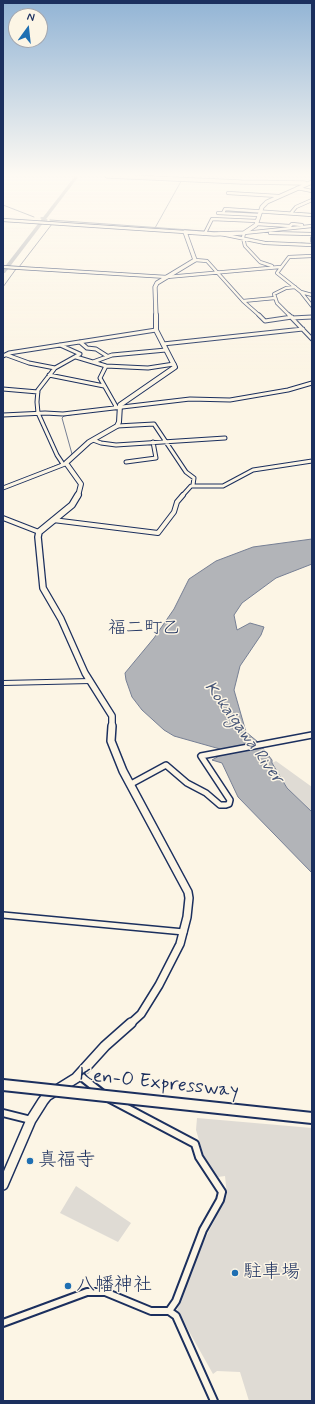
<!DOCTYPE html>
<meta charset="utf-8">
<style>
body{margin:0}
#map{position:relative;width:315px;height:1404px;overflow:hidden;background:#fcf5e5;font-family:Mynerve,sans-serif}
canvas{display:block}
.frame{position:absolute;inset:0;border:4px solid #1b2f5e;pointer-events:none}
.north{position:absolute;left:8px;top:8px;width:40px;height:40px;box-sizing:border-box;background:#fcf5e5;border:1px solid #a2a6af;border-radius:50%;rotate:15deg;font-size:11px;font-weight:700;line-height:16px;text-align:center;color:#1b2f5e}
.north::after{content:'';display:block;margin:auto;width:14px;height:18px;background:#1f6fb2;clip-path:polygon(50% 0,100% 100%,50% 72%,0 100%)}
</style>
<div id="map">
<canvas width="315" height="1404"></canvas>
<div class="frame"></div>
<div class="north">N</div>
</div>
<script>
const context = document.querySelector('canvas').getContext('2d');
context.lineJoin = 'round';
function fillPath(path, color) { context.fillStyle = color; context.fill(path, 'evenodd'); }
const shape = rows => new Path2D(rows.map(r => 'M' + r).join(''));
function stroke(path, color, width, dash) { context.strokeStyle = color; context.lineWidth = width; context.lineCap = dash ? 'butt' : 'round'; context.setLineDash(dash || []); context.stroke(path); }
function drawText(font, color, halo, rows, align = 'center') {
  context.font = font + ' Mynerve,"Klee One",sans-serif'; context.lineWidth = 3; context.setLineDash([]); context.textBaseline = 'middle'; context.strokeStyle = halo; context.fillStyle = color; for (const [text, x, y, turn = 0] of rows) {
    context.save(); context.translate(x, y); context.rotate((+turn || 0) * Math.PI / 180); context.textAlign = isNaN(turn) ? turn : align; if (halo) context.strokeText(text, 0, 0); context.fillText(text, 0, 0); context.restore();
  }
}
const green = shape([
 [276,761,312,787,312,812,287,788,272,763],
 [197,1118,312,1128,312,1401,249,1401,240,1372,217,1371,213,1374,177,1310,202,1245,227,1195,225,1176,218,1177,206,1164,196,1130],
 [76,1186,131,1223,118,1242,60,1213]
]);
const water = shape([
 [312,539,312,564,276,578,242,603,234,615,237,630,250,623,264,627,261,635,240,666,234,690,246,732,258,742,272,760,272,763,287,788,312,812,312,873,238,797,222,763,212,760,221,755,220,749,174,736,164,730,142,710,132,697,126,680,125,673,154,638,174,609,189,579,216,561,253,547,312,539]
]);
const stream = shape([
 [3,178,5,176],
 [3,205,34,217],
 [41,218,45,218],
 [43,220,47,220],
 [50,220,218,232],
 [155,228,184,176],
 [259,241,268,242],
 [301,243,312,244],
 [19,267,52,224],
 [3,287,16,269],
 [71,456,72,454,62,418,64,416,81,413],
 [43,471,62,463]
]);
const river = shape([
 [75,176,79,176,5,273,3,273,3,269,75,176]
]);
const minorFar4 = shape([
 [297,188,312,191],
 [228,193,278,196],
 [218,213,259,215],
 [223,213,225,209,312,215],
 [291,213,296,207,312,200],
 [3,220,185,232],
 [256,224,290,226,292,224,302,225],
 [205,233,212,219,257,221],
 [270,233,312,234],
 [221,234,265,243,312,245],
 [312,238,312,241],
 [312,256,289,257,277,273,301,292,312,306],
 [195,260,207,261,243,301,260,316],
 [272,266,260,262,245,246,243,238,244,233,312,226],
 [3,267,167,277,280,267],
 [301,292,312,295],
 [243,301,275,298],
 [290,316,277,303,274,294,286,288,295,287]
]);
const minorFar3 = shape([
 [259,315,265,321,292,317],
 [289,315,312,339],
 [292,318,312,317],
 [80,342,87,348,96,349,107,356],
 [163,344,303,329],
 [60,345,80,354,55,368,38,390,37,402,38,413,57,455,63,464],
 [7,355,29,363,55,368],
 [3,356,9,353,156,330],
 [76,357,106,366,148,368,174,364],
 [93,362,112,355,166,350],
 [106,366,100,378,117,408],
 [49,375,104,386],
 [3,389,38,392],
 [3,415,45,413,63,414,190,399,230,400,288,390,312,383],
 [117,426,154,424,186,472,194,478,193,485],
 [93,440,101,443,116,445,225,438],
 [126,462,156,458,153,442],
 [3,488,65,464],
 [182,496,191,486,223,486,253,470,312,461]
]);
const minorFar2 = shape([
 [3,518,39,532],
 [53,520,158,533,174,512,177,502,183,495],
 [3,683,90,681]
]);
const minorFar1 = shape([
 [131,784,166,765,187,783,206,793,220,805,226,805,229,804,230,800,201,756,312,735],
 [3,915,184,932]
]);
const minor = shape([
 [79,1075,103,1094],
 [110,1099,195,1144,199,1157,222,1192,220,1200,203,1230,176,1301,169,1311],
 [3,1113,31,1120],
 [3,1323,87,1292,105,1292,151,1311,169,1311,176,1316,214,1401]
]);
const majorFar4 = shape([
 [107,176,241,182,305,183],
 [156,316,155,287,157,283,195,260,185,232,214,234,244,233,256,225,262,207,267,202,312,182]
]);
const majorFar3 = shape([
 [78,496,81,484,66,463,89,442,117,426,119,422,120,405,175,367,156,330,156,315]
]);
const majorFar2 = shape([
 [78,495,72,505,39,532,38,537,43,588,61,619,85,673,112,716,112,727]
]);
const majorFar1 = shape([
 [112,726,111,741,123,771,188,892,189,898,187,917,180,944,159,985,141,1014,130,1024]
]);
const major = shape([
 [3,1185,31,1120,43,1101,47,1096,76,1078,105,1046,131,1023]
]);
const highwayBridge = shape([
 [3,1085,312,1118]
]);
const markers = [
 [30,1161,4,"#1f6fb2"],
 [235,1273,4,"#1f6fb2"],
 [68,1286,4,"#1f6fb2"]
];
const waterNames = [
 ["Kokaigawa River",243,733,54]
];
const quarterNames = [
 ["福二町乙",144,629]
];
const nearStreetnames = [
 ["Ken-O Expressway",159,1084,6]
];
const nearPoinames = [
 ["真福寺",38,1161],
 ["駐車場",243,1273],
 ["八幡神社",76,1286]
];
fillPath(green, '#dfdbd4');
fillPath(water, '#b2b4b8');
stroke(water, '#767f94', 1);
stroke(stream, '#767f94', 1);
fillPath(river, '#b2b4b8');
stroke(minorFar4, '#1b2f5e', 4);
stroke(minorFar3, '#1b2f5e', 5);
stroke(minorFar2, '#1b2f5e', 6);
stroke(minorFar1, '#1b2f5e', 8);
stroke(minor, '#1b2f5e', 10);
stroke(majorFar4, '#1b2f5e', 5);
stroke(majorFar3, '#1b2f5e', 6);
stroke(majorFar2, '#1b2f5e', 8);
stroke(majorFar1, '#1b2f5e', 10);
stroke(major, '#1b2f5e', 12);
stroke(minorFar4, '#fcf5e5', 2.5);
stroke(minorFar3, '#fcf5e5', 3);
stroke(minorFar2, '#fcf5e5', 4);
stroke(minorFar1, '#fcf5e5', 5);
stroke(minor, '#fcf5e5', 6);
stroke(majorFar4, '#fcf5e5', 3.5);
stroke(majorFar3, '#fcf5e5', 4);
stroke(majorFar2, '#fcf5e5', 5.5);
stroke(majorFar1, '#fcf5e5', 7);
stroke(major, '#fcf5e5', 9);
stroke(highwayBridge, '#1b2f5e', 14, []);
stroke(highwayBridge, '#fcf5e5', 10);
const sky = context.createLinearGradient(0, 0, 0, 372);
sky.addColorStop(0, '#92b4d5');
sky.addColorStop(0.47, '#fefaf3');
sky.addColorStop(1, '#fefaf300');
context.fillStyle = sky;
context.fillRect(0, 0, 315, 372);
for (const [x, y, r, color] of markers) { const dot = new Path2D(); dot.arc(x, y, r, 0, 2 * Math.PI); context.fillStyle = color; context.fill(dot); stroke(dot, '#fcf5e5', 1.5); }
drawText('italic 17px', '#485779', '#fcf5e5', waterNames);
drawText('18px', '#1b2f5e', '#fcf5e5', quarterNames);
drawText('19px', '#1b2f5e', '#fcf5e5', nearStreetnames);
drawText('19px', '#1b2f5e', '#fcf5e5', nearPoinames, 'left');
</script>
